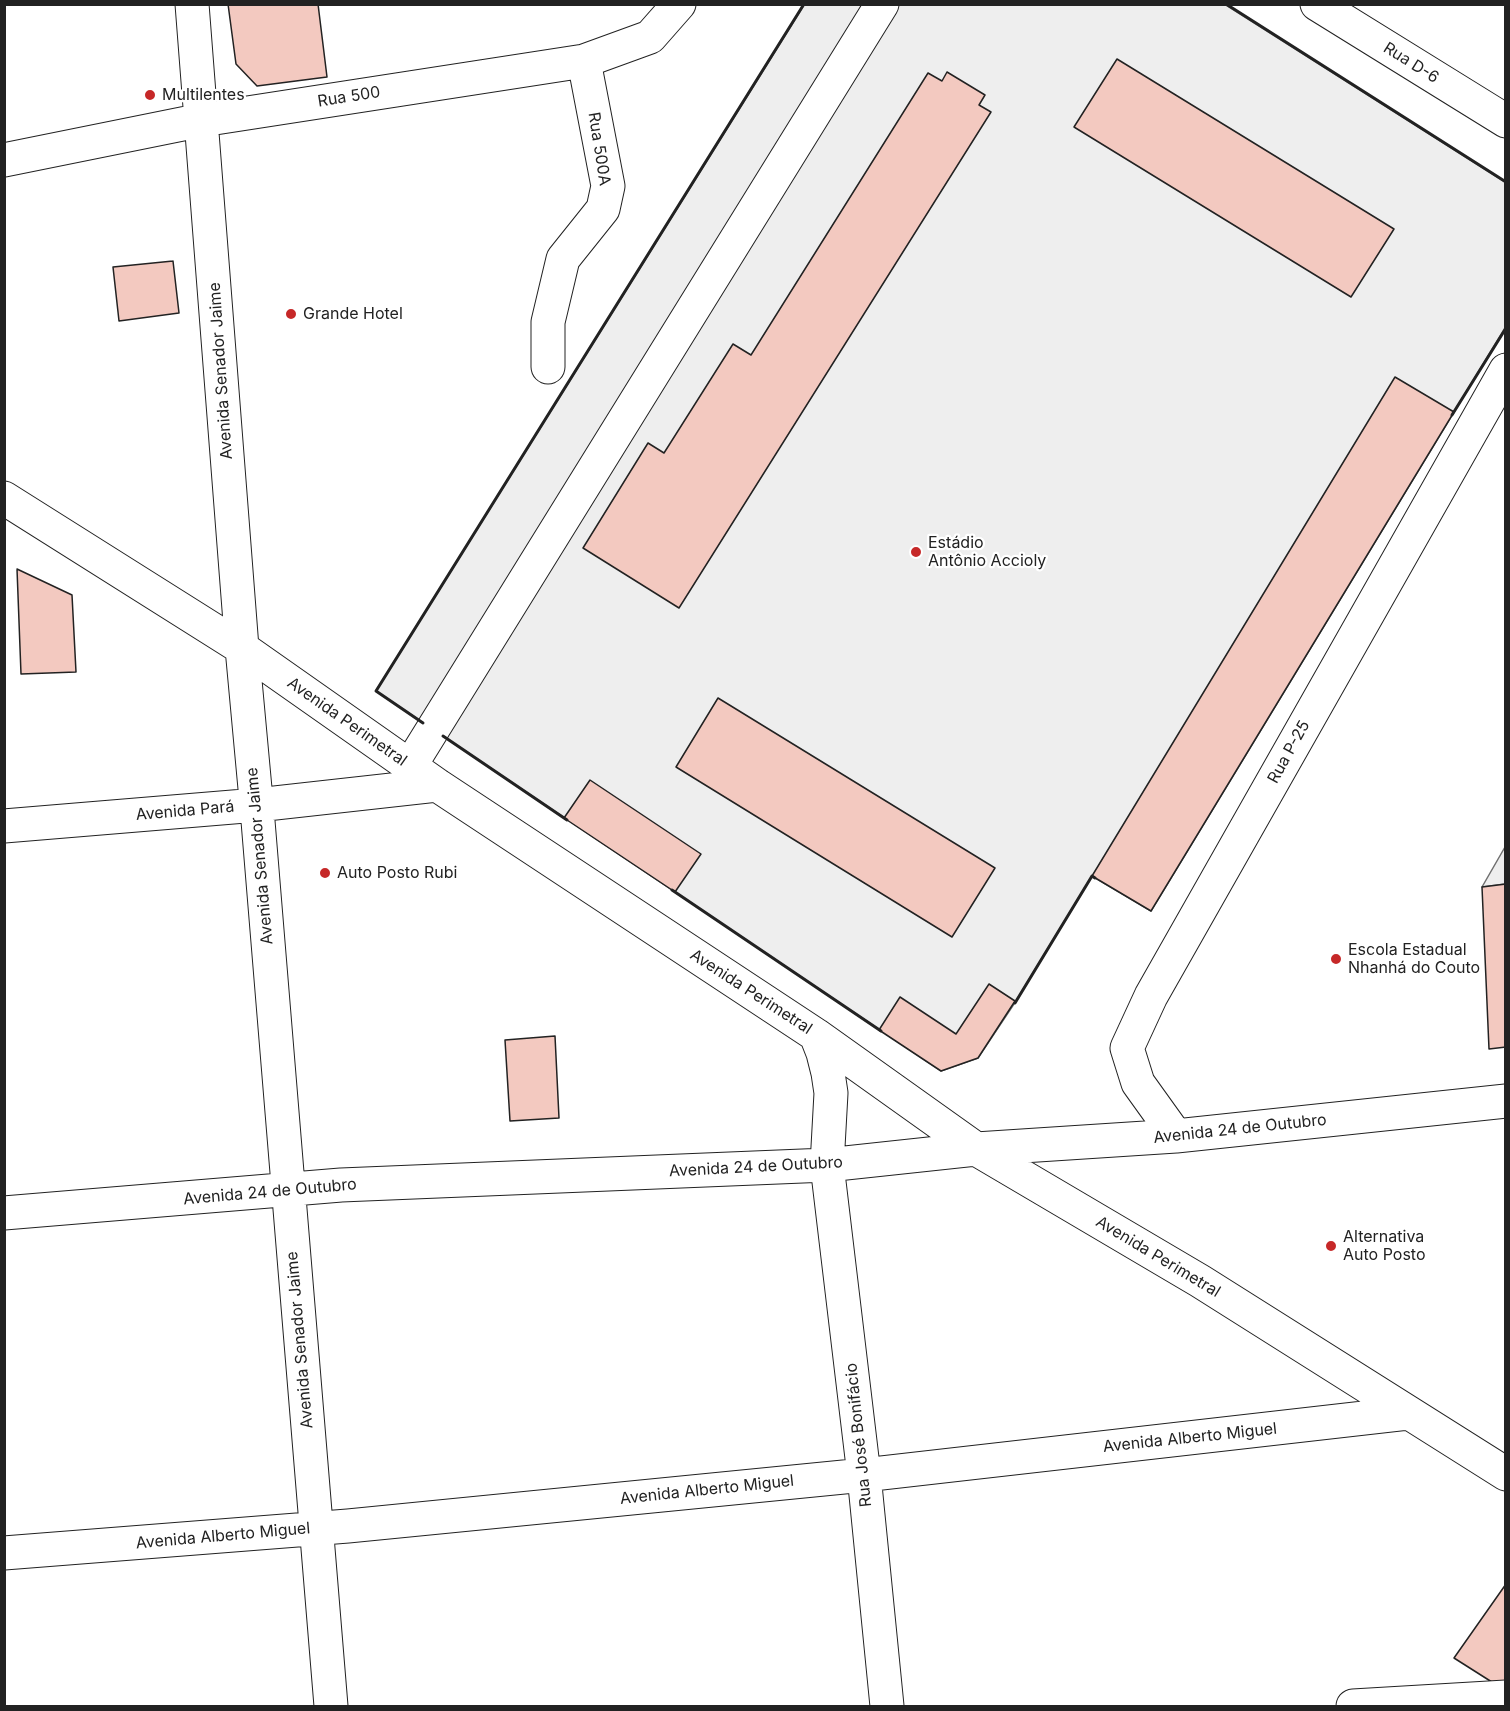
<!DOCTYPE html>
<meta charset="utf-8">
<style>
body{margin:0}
#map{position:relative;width:1510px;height:1711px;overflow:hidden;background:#fff;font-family:Inter,sans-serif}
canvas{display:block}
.frame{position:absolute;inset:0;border:6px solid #222;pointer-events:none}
</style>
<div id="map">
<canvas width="1510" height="1711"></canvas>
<div class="frame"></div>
</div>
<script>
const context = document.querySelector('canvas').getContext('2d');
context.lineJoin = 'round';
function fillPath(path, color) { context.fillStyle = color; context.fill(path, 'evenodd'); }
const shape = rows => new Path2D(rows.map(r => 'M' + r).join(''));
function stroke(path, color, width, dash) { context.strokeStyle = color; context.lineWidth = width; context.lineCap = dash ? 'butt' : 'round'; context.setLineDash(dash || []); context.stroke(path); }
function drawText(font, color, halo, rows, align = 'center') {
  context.font = font + ' Inter,sans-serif'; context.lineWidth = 4.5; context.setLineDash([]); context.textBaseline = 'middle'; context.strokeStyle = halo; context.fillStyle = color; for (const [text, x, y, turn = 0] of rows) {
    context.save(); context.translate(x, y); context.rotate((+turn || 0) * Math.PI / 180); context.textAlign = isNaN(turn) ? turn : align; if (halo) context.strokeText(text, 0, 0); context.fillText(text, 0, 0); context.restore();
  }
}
const green = shape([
 [804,5,1226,5,1505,182,1505,328,1151,911,1092,876,1016,1001,978,1058,941,1071,376,691,804,5],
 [1505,847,1505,884,1482,887,1505,847]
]);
const building = shape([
 [228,4,318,4,327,77,257,86,236,64,228,4],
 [1117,59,1394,229,1351,297,1074,127,1117,59],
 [947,72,985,95,979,105,991,112,679,608,583,548,648,443,664,453,733,344,751,355,928,73,942,81,947,72],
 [173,261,179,313,119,321,113,267,173,261],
 [1395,377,1454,412,1151,911,1092,876,1395,377],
 [17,569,72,595,76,672,21,674,17,569],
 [718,698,995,868,952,937,676,767,718,698],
 [590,780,701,854,675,892,564,818,590,780],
 [1506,884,1506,1047,1489,1049,1482,887,1506,884],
 [989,984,1015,1001,978,1058,941,1071,879,1030,900,997,956,1034,989,984],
 [555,1036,559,1118,510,1121,505,1040,555,1036],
 [1506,1584,1506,1683,1495,1684,1454,1658,1506,1584]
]);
const minor = shape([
 [192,4,242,648,258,821,331,1706],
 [1317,4,1506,121],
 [4,160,202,120,584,61,650,37,679,4],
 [548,367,548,322,563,259,603,209,608,186,584,61],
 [4,498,242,648,437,785,816,1035,976,1149,1200,1281,1506,1474],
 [410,766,882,4],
 [4,826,257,805,437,785],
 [816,1035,823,1053,828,1073,831,1093,827,1165,864,1475,887,1706],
 [1176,1136,1138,1083,1127,1048,1151,996,1506,370],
 [4,1213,341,1185,827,1165,976,1149,1176,1136,1506,1101],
 [4,1553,348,1526,864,1475,1408,1413],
 [1353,1706,1506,1697]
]);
const wall = shape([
 [1226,4,1506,182],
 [1452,415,1506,328],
 [423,723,376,691,804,4],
 [443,736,567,820],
 [672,890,881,1031],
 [1015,1003,1092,876,1095,878]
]);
const markers = [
 [150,95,6,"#c62828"],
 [291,314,6,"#c62828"],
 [916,552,6,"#c62828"],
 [325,873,6,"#c62828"],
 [1336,959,6,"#c62828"],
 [1331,1246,6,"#c62828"]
];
const streetNames = [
 ["Rua D-6",1411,63,32],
 ["Rua 500",349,97,-9],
 ["Rua 500A",599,149,81],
 ["Avenida Senador Jaime",221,371,-94],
 ["Avenida Perimetral",347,722,35],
 ["Rua P-25",1289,752,-61],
 ["Avenida Pará",185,811,-5],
 ["Avenida Senador Jaime",260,856,-95],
 ["Avenida Perimetral",751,992,33],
 ["Avenida 24 de Outubro",1240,1129,-6],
 ["Avenida 24 de Outubro",756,1167,-3],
 ["Avenida 24 de Outubro",270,1192,-5],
 ["Avenida Perimetral",1158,1257,31],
 ["Avenida Senador Jaime",300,1340,-95],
 ["Rua José Bonifácio",859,1435,-96],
 ["Avenida Alberto Miguel",1190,1438,-6],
 ["Avenida Alberto Miguel",707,1490,-6],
 ["Avenida Alberto Miguel",223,1536,-5]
];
const poiNames = [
 ["Multilentes",162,95],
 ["Grande Hotel",303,314],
 ["Estádio",928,543],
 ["Antônio Accioly",928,561],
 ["Auto Posto Rubi",337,873],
 ["Escola Estadual",1348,950],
 ["Nhanhá do Couto",1348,968],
 ["Alternativa",1343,1237],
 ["Auto Posto",1343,1255]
];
fillPath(green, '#eee');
stroke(green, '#6f6f6f', 1.5);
fillPath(building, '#f3c9c0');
stroke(building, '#222', 1.5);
stroke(minor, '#222', 35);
stroke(minor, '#fff', 33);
stroke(wall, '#222', 3);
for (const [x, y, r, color] of markers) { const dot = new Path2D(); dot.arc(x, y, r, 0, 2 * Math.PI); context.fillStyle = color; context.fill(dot); stroke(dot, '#fff', 2); }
drawText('16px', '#222', '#fff', streetNames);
drawText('16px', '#222', '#fff', poiNames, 'left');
</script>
